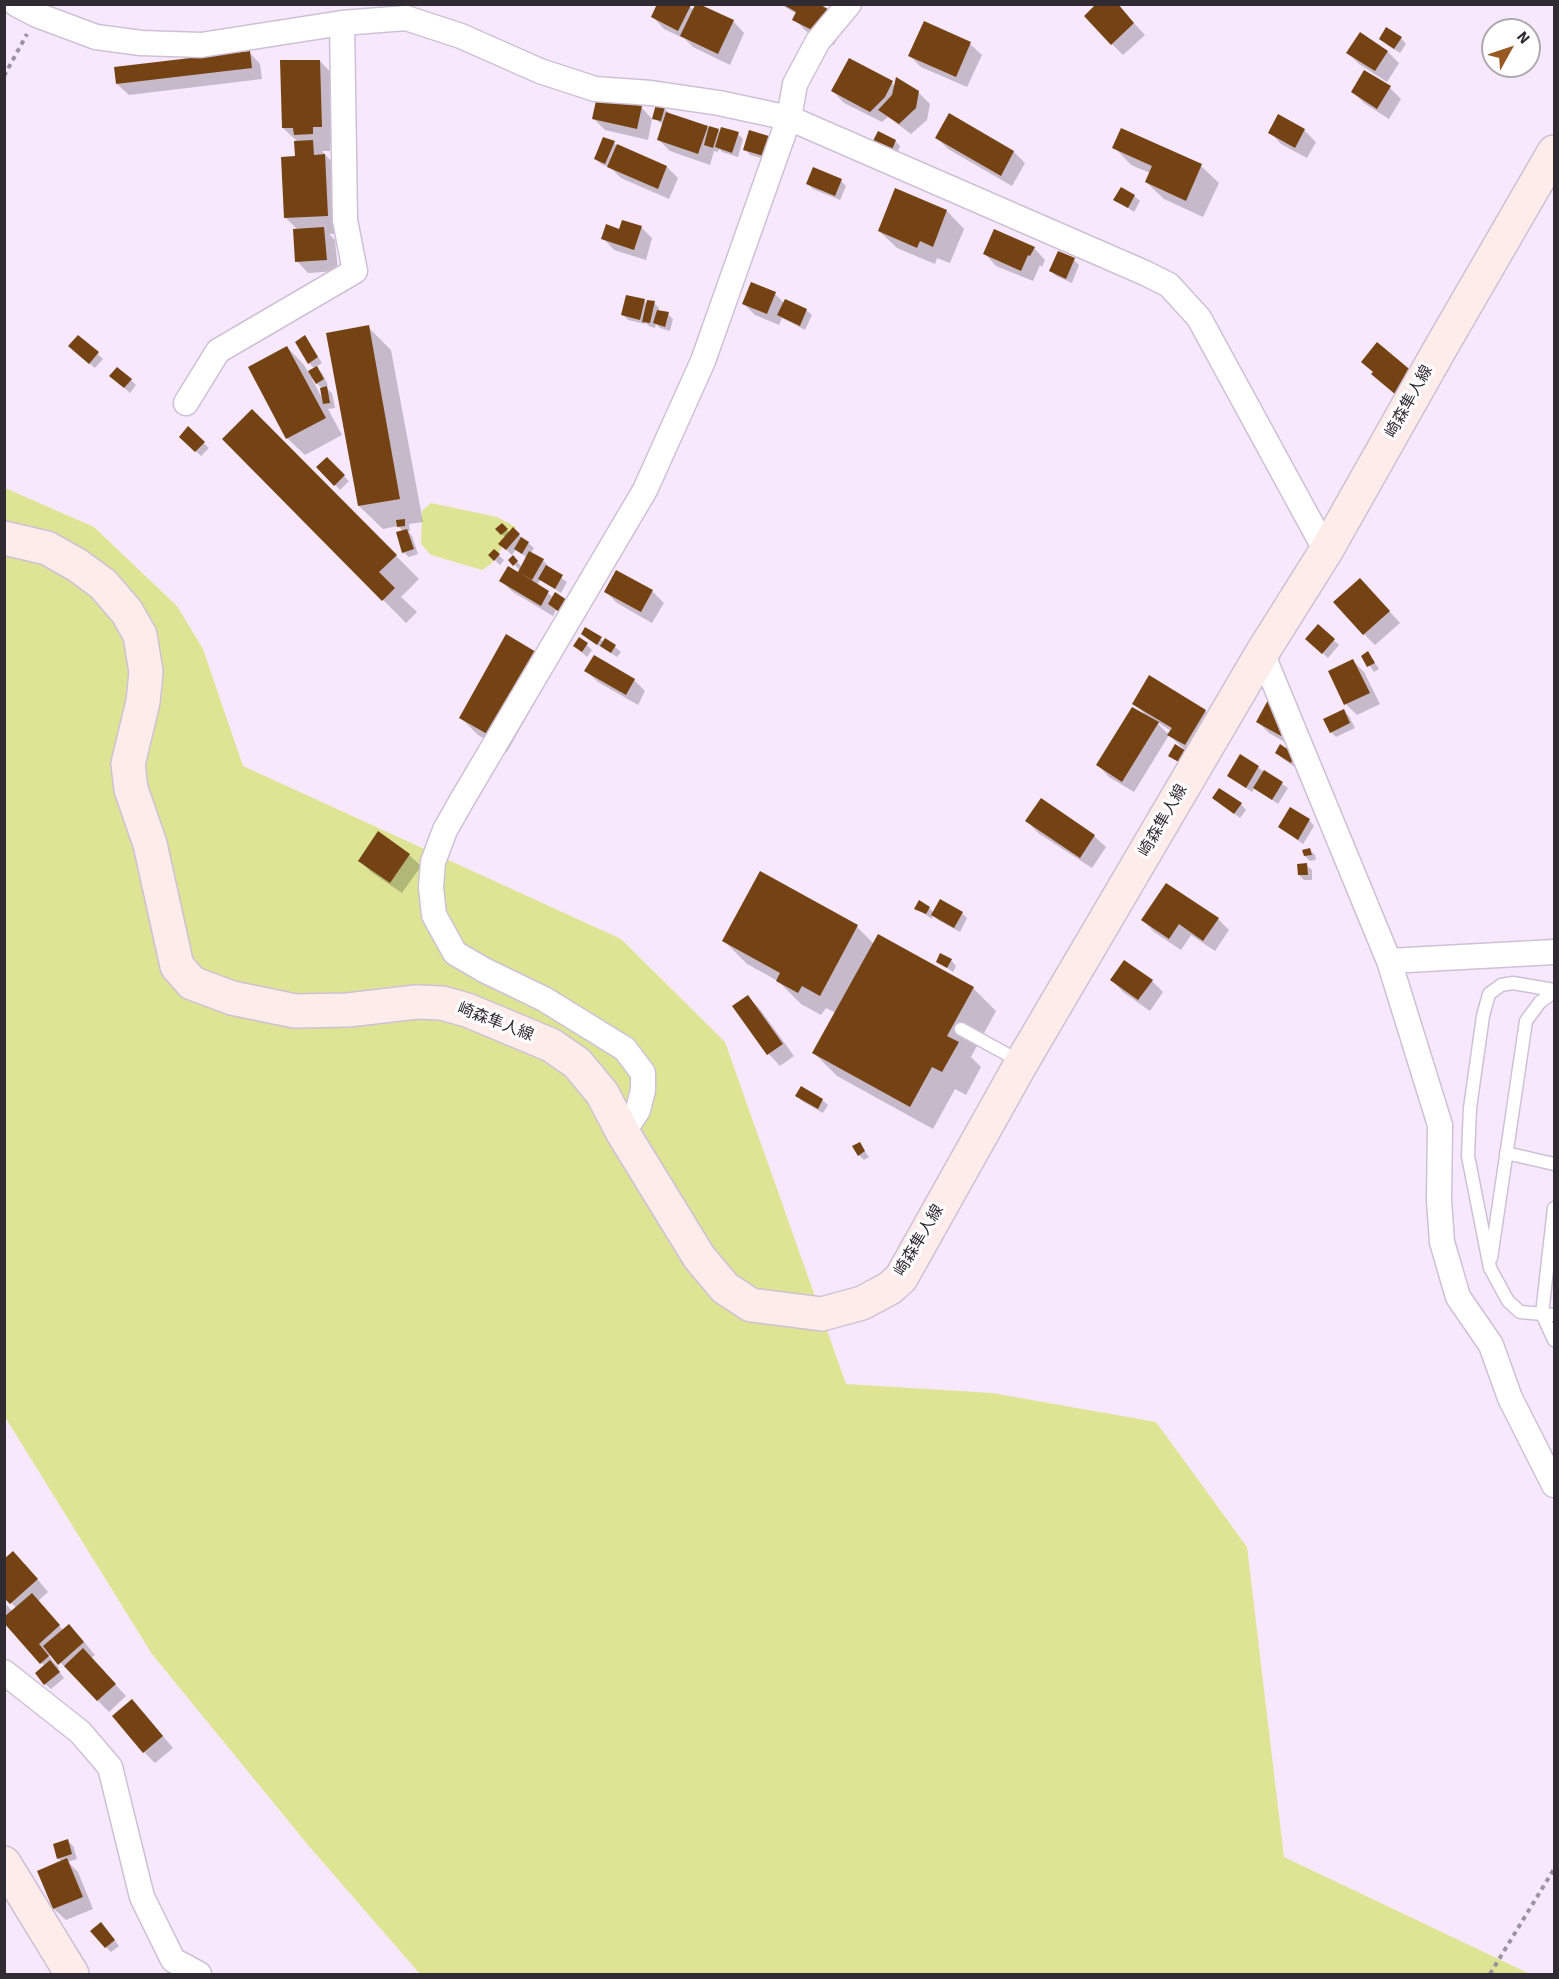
<!DOCTYPE html>
<meta charset="utf-8">
<style>
body{margin:0}
#map{position:relative;width:1559px;height:1979px;overflow:hidden;background:#f7e8fd;font-family:"Source Sans 3",sans-serif}
canvas{display:block}
.frame{position:absolute;inset:0;border:6px solid #302a32;pointer-events:none}
.north{position:absolute;left:1481px;top:18px;width:60px;height:60px;box-sizing:border-box;background:#fff;border:2px solid #acaaad;border-radius:50%;rotate:50deg;font-size:16px;font-weight:700;line-height:24px;text-align:center;color:#302a32}
.north::after{content:'';display:block;margin:auto;width:21px;height:27px;background:#985821;clip-path:polygon(50% 0,100% 100%,50% 72%,0 100%)}
</style>
<div id="map">
<canvas width="1559" height="1979"></canvas>
<div class="frame"></div>
<div class="north">N</div>
</div>
<script>
const context = document.querySelector('canvas').getContext('2d');
context.lineJoin = 'round';
function fillPath(path, color) { context.fillStyle = color; context.fill(path, 'evenodd'); }
const shape = rows => new Path2D(rows.map(r => 'M' + r).join(''));
function stroke(path, color, width, dash) { context.strokeStyle = color; context.lineWidth = width; context.lineCap = dash ? 'butt' : 'round'; context.setLineDash(dash || []); context.stroke(path); }
function drawText(font, color, halo, rows, align = 'center') {
  context.font = font + ' "Source Sans 3","Noto Sans JP",sans-serif'; context.lineWidth = 6; context.setLineDash([]); context.textBaseline = 'middle'; context.strokeStyle = halo; context.fillStyle = color; for (const [text, x, y, turn = 0] of rows) {
    context.save(); context.translate(x, y); context.rotate((+turn || 0) * Math.PI / 180); context.textAlign = isNaN(turn) ? turn : align; if (halo) context.strokeText(text, 0, 0); context.fillText(text, 0, 0); context.restore();
  }
}
const green = shape([
 [5,488,94,527,177,606,203,649,243,766,621,939,725,1042,846,1384,992,1393,1156,1422,1247,1547,1284,1857,1530,1974,420,1974,308,1845,152,1654,5,1417],
 [431,503,497,517,516,527,491,564,482,570,431,555,421,544,422,511]
]);
const shadow = shape([
 [659,4,686,4,694,10,697,4,733,21,744,33,730,65,693,47,685,39,664,29,653,17],
 [780,4,816,4,844,25,834,45,806,31,794,19,797,14],
 [1116,4,1145,35,1123,55,1112,44],
 [1401,38,1406,44,1400,53,1386,44],
 [970,44,982,55,967,87,921,67,910,56],
 [249,52,260,64,262,79,129,95,117,84],
 [1388,52,1399,63,1387,82,1359,64,1348,53],
 [850,60,896,86,918,92,930,104,927,120,911,134,888,117,882,122,844,103,833,91],
 [320,61,337,79,338,144,330,144,330,151,322,151,342,173,345,233,329,234,335,240,338,271,308,273,297,261,298,230,286,218,298,142,283,128],
 [1390,88,1401,99,1389,119,1364,103,1353,92],
 [657,106,665,109,671,115,707,127,710,130,718,130,721,133,738,134,743,139,738,157,722,152,719,149,718,152,714,151,710,165,670,151,659,140,664,125,653,118],
 [641,107,652,119,648,140,605,130,594,119],
 [949,115,1014,152,1025,163,1012,186,948,149,937,138],
 [1279,116,1304,130,1316,142,1307,158,1281,144,1270,132],
 [750,132,772,161,750,155,745,149],
 [879,133,895,141,900,146,896,156],
 [614,143,618,147,667,167,678,178,669,199,621,178,611,168,601,164,596,159],
 [1114,147,1201,166,1219,183,1203,217,1164,199,1146,182,1150,173,1131,165],
 [841,181,846,186,840,200,813,189,808,184],
 [896,190,947,211,964,229,950,263,937,258,935,264,897,248,879,231],
 [1134,196,1140,201,1134,212,1115,199],
 [641,227,652,238,646,260,614,250,603,238,620,231],
 [1034,248,1045,260,1042,267,1040,265,1033,281,996,266,985,254],
 [1074,260,1079,265,1072,283,1056,276,1051,271],
 [752,284,775,294,784,303,806,310,812,315,805,330,782,318,779,325,755,315,743,303],
 [644,301,647,304,654,303,659,308,659,312,668,314,673,319,670,331,660,328,656,324,655,328,649,326,645,322,645,324,628,320,623,315],
 [368,327,391,350,423,522,409,524,410,531,408,531,412,536,418,554,409,557,403,552,404,532,398,526,383,529,359,506],
 [305,337,322,363,316,367,322,373,328,385,325,387,332,393,335,408,328,409,342,435,305,455,287,438,287,347,304,365,308,372,315,369,309,363],
 [312,379,323,389,322,398],
 [75,352,98,354,103,359,95,368],
 [131,380,136,385,130,393,117,381],
 [252,411,419,579,401,597,417,612,406,623,224,439],
 [188,429,209,448,201,456,181,437],
 [327,459,349,481,340,490,318,467],
 [501,525,510,533,513,530,534,548,531,553,543,560,548,566,547,568,567,582,561,593,541,579,537,585,554,598,571,620,556,610,553,616,513,592,501,581,527,578,510,560,513,557,522,567,527,558,516,549,512,555,500,544,506,538,497,529],
 [494,551,504,560,500,565,490,555],
 [652,591,664,603,652,623,617,603,606,592],
 [1371,591,1400,623,1375,645,1364,634],
 [1318,626,1339,645,1328,658,1307,639],
 [586,629,604,642,606,640,615,647,621,652,617,657,588,639,583,634],
 [587,645,592,650,587,657,575,646],
 [536,653,553,670,507,752,478,735,461,718],
 [1368,653,1379,669,1374,672,1363,656],
 [1353,661,1364,672,1380,704,1357,715,1346,704],
 [586,671,634,680,645,691,638,705,598,682],
 [1274,693,1292,746,1269,733,1258,722],
 [1134,704,1205,711,1217,723,1197,756,1185,750,1195,760,1190,769,1170,755,1185,750,1169,735,1134,792,1109,777,1098,765,1145,714],
 [1159,723,1171,731,1169,735,1158,724],
 [1343,711,1349,716,1355,728,1336,737,1331,732],
 [1277,753,1295,756,1296,768,1282,758],
 [1241,756,1288,788,1278,804,1255,787,1252,792,1229,776],
 [1214,798,1241,804,1246,810,1240,818],
 [1309,820,1314,826,1303,844,1280,827],
 [1027,821,1094,836,1106,847,1092,868,1038,833],
 [1310,850,1315,855,1316,860,1310,861,1305,856],
 [409,855,421,866,402,893,371,872,360,861],
 [1306,865,1312,870,1312,880,1304,880,1299,875],
 [916,908,929,908,934,913,962,913,967,918,960,932,938,920,933,915,932,919],
 [1218,919,1229,930,1215,951,1191,935,1181,950,1154,932,1143,920],
 [857,927,874,944,973,988,996,1011,971,1057,981,1067,966,1095,955,1089,933,1129,837,1076,814,1053,836,1013,826,1008,821,1015,801,1004,778,981,747,964,724,941],
 [951,960,956,966,953,972,938,961],
 [1112,980,1152,981,1163,992,1150,1011,1123,992],
 [748,997,759,1008,794,1056,780,1066,769,1054,735,1007],
 [801,1088,822,1100,828,1105,823,1113,802,1101,797,1096],
 [859,1144,869,1157,864,1160,859,1155],
 [25,1564,48,1592,38,1601,63,1630,69,1626,80,1637,95,1655,91,1658,126,1696,109,1712,52,1654,49,1656,59,1668,58,1670,64,1678,51,1689,45,1684,45,1667,4,1621,4,1602,13,1612,17,1609,4,1595],
 [143,1712,173,1748,155,1763,144,1752],
 [68,1841,73,1846,77,1859,68,1862,78,1872,93,1909,66,1920,54,1909,39,1871,62,1862,58,1858],
 [106,1929,119,1946,111,1952,106,1947]
]);
const building = shape([
 [657,4,691,5,678,31,651,17],
 [782,4,819,4,833,12,822,35,792,20,796,12],
 [1096,4,1118,4,1134,23,1111,45,1084,16],
 [695,5,701,5,734,20,718,54,680,36],
 [924,21,971,42,956,77,908,56],
 [1386,27,1402,37,1394,49,1379,39],
 [1360,32,1388,51,1375,71,1346,53],
 [250,51,252,68,116,84,114,67],
 [849,58,893,81,885,97,870,112,831,91],
 [280,60,320,60,322,127,313,127,313,134,294,135,293,128,282,128],
 [1364,70,1391,86,1377,109,1351,92],
 [896,77,919,91,916,108,899,124,878,110,892,95],
 [597,96,642,106,637,129,592,119],
 [656,104,665,107,661,121,652,119],
 [666,112,708,126,698,154,657,140],
 [949,113,1014,151,1001,176,935,138],
 [1278,114,1305,129,1295,148,1268,133],
 [709,126,719,129,713,148,704,145],
 [721,127,739,132,732,153,715,147],
 [1121,128,1202,164,1186,201,1145,182,1152,166,1112,148],
 [749,130,772,137,767,157,743,150],
 [878,131,896,140,891,152,872,143],
 [603,137,615,141,605,164,594,159],
 [313,140,314,155,325,154,328,216,284,218,281,157,295,156,294,141],
 [617,144,667,166,658,189,607,167],
 [813,167,842,179,835,196,806,184],
 [1121,187,1135,195,1128,208,1113,200],
 [895,188,947,210,933,247,920,241,917,248,878,231],
 [622,220,642,226,634,250,601,239,606,224,619,229],
 [324,227,327,260,295,262,293,229],
 [994,229,1035,247,1030,256,1028,255,1021,271,983,254],
 [1058,251,1075,258,1066,279,1049,271],
 [751,282,776,292,767,314,742,304],
 [626,295,645,299,640,320,621,315],
 [785,299,807,309,800,326,777,315],
 [647,300,655,301,650,323,642,322],
 [657,310,669,312,665,327,653,323],
 [369,325,400,499,358,506,326,333],
 [78,335,99,352,89,364,68,346],
 [305,335,318,357,308,364,295,342],
 [1377,342,1420,378,1402,400,1371,374,1373,372,1361,362],
 [287,346,326,418,286,439,248,367],
 [317,366,324,379,316,384,308,371],
 [117,367,132,379,124,388,109,376],
 [327,386,330,403,323,404,320,388],
 [252,409,397,555,379,572,395,588,382,601,222,439],
 [188,426,205,442,195,452,179,437],
 [327,457,345,475,334,486,316,467],
 [405,519,405,526,397,527,396,520],
 [502,523,508,529,501,535,495,529],
 [513,527,520,534,506,550,498,544],
 [407,529,414,549,402,553,396,532],
 [521,537,529,542,522,554,514,549],
 [494,549,500,554,494,561,488,555],
 [529,551,544,559,532,580,520,573,549,591,541,606,499,581,508,566,518,572],
 [513,555,518,561,513,566,508,560],
 [546,565,563,575,555,589,538,579],
 [616,570,653,590,641,612,604,592],
 [1360,578,1390,611,1363,635,1333,602],
 [555,592,573,604,565,616,548,604],
 [1318,624,1335,639,1322,654,1305,639],
 [585,627,602,637,597,645,581,634],
 [506,634,536,652,489,735,459,718],
 [579,637,588,643,582,652,573,646],
 [605,638,616,645,611,653,600,646],
 [1368,651,1375,663,1367,667,1361,656],
 [594,655,635,679,626,695,584,671],
 [1353,659,1370,693,1344,705,1328,671],
 [1149,675,1206,710,1185,745,1167,735,1172,728,1132,704],
 [1273,691,1288,723,1281,736,1256,722],
 [1132,707,1159,722,1122,782,1096,765],
 [1344,709,1350,723,1330,733,1323,719],
 [1175,744,1191,754,1184,765,1168,756],
 [1280,744,1296,755,1291,763,1275,753],
 [1240,754,1259,766,1246,788,1227,776],
 [1264,770,1283,782,1272,800,1253,788],
 [1219,788,1242,803,1234,814,1212,798],
 [1041,798,1095,835,1080,858,1025,821],
 [1290,807,1310,819,1298,840,1278,827],
 [378,831,410,854,390,883,358,861],
 [1310,848,1312,855,1304,856,1302,850],
 [1307,863,1308,875,1298,875,1297,864],
 [760,871,858,925,820,996,802,986,798,993,776,981,780,973,722,941],
 [1166,883,1219,918,1203,941,1179,924,1169,939,1141,920],
 [940,899,963,912,954,928,931,915],
 [919,900,930,907,926,914,914,909],
 [878,934,974,987,947,1036,959,1042,942,1072,932,1067,910,1107,812,1053],
 [940,953,952,959,947,968,936,962],
 [1124,960,1153,980,1138,1000,1110,980],
 [748,995,783,1044,767,1055,732,1006],
 [801,1086,823,1099,818,1109,795,1096],
 [860,1142,865,1151,858,1156,852,1146],
 [13,1551,38,1579,10,1604,4,1598,4,1559],
 [32,1593,60,1625,39,1644,49,1656,40,1664,4,1623,4,1617],
 [69,1624,84,1642,58,1665,43,1646],
 [83,1648,116,1684,97,1701,64,1666],
 [50,1660,60,1672,44,1685,35,1673],
 [132,1699,163,1736,143,1753,112,1716],
 [68,1839,72,1854,57,1859,53,1844],
 [67,1858,83,1897,53,1909,37,1871],
 [101,1922,115,1940,105,1948,90,1931]
]);
const path = shape([
 [4,76,27,34],
 [1490,1974,1554,1869]
]);
const service = shape([
 [1554,990,1513,983,1501,985,1489,994,1483,1016,1470,1108,1468,1156,1490,1268,1508,1301,1520,1312,1554,1315],
 [961,1029,1021,1062],
 [1506,1153,1554,1164],
 [1554,1208,1542,1314,1554,1340],
 [1491,1258,1526,1021,1540,1002,1554,992]
]);
const minor = shape([
 [16,4,37,15,96,37,141,43,201,45,342,23,406,18,461,36,540,71,595,89,651,93,719,103,789,118,1145,273,1169,285,1199,318,1326,551],
 [186,403,218,351,355,271,345,220,342,23],
 [1262,653,1389,961,1440,1125,1439,1200,1442,1242,1458,1297,1491,1345,1510,1398,1554,1485],
 [1389,961,1554,952],
 [623,1133,638,1110,643,1090,643,1073,625,1049,544,999,484,970,455,953,434,915,431,887,433,862,445,830,462,800,645,490,703,361,789,118,795,84,818,41,849,4],
 [4,1672,80,1732,110,1767,142,1897,173,1960,199,1974]
]);
const secondary = shape([
 [4,538,47,548,77,565,103,584,127,612,140,635,146,672,143,702,128,764,131,789,150,844,177,966,192,983,232,998,295,1011,348,1010,416,1002,442,1003,467,1010,551,1045,577,1063,602,1093,623,1133,699,1257,725,1288,751,1305,822,1314,862,1303,890,1288,901,1278,1022,1062,1262,653,1326,551,1440,349,1554,152],
 [4,1863,72,1974]
]);
const streetNames = [
 ["崎森隼人線",1410,402,-61],
 ["崎森隼人線",1164,821,-60],
 ["崎森隼人線",495,1023,21],
 ["崎森隼人線",920,1241,-59]
];
fillPath(green, '#dde595');
fillPath(shadow, '#0003');
fillPath(building, '#754313');
stroke(service, '#cec1d5', 15);
stroke(minor, '#cec1d5', 27);
stroke(secondary, '#cec1d5', 36);
stroke(path, '#9c91a0', 4, [4.5, 4.5]);
stroke(service, '#fff', 12);
stroke(minor, '#fff', 24);
stroke(secondary, '#fdece9', 33);
drawText('16px', '#302a32', '#fff', streetNames);
</script>
